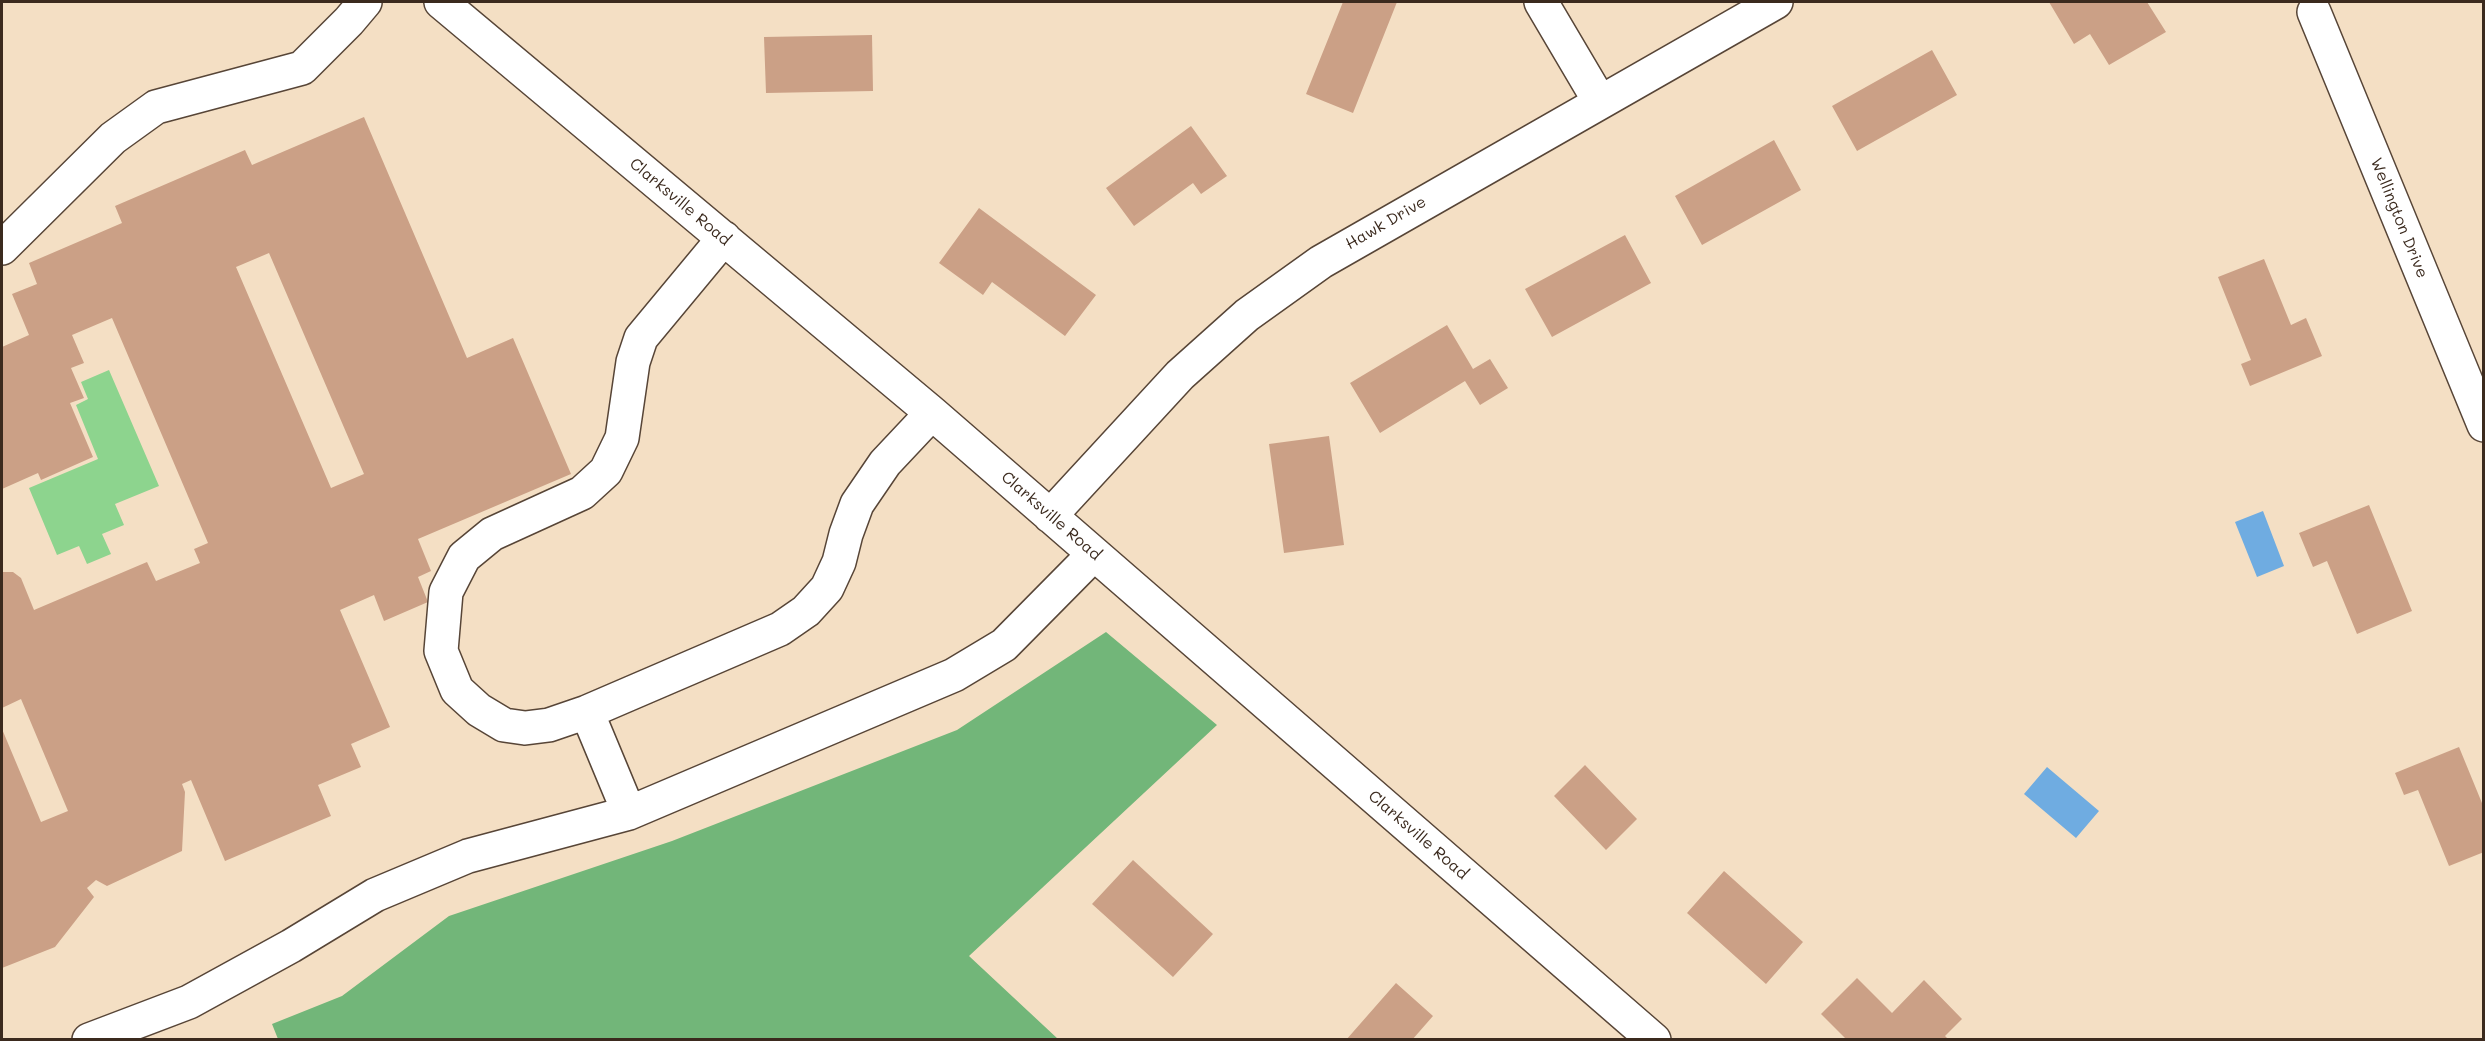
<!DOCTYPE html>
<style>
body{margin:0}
#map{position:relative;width:2485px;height:1041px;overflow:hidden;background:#f4dfc4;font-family:Mali,sans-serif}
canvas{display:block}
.frame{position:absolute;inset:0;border:3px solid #3b2a1e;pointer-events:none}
</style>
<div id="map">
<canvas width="2485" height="1041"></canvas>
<div class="frame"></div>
</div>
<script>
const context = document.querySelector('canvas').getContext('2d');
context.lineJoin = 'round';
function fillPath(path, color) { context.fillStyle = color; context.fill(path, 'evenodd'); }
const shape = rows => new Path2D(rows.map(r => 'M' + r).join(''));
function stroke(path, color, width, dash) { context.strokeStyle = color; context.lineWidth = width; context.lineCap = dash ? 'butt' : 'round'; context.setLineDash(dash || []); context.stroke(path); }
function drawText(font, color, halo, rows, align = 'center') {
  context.font = font + ' Mali,sans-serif'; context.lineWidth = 5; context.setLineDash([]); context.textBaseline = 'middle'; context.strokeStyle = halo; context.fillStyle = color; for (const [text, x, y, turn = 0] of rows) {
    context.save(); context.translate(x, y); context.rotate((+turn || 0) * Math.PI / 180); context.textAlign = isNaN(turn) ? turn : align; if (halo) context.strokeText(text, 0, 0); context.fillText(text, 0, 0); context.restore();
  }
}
const green = shape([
 [109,370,159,486,115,504,124,525,102,534,111,554,87,564,79,546,57,555,29,488,98,459,76,405,88,399,81,382]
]);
const forest = shape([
 [1106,632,1217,725,969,956,1058,1039,278,1039,272,1024,342,996,449,916,672,841,957,730]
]);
const water = shape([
 [2263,511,2284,566,2257,577,2235,522],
 [2047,767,2099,811,2076,838,2024,794]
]);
const building = shape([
 [1343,2,1397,2,1353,113,1306,94],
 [2049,2,2147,2,2166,32,2109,65,2090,34,2074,44],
 [872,35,873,91,766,93,764,37],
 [1932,50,1957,95,1857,151,1832,106],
 [364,117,467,358,513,338,571,474,418,539,431,571,418,577,428,602,384,621,374,595,340,610,390,727,351,744,361,767,318,785,331,816,225,861,191,780,182,784,185,792,182,851,107,886,96,880,87,888,94,897,55,947,2,968,2,729,41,822,68,811,21,699,2,708,2,572,13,572,21,578,34,610,147,562,156,581,200,563,194,549,208,543,112,318,72,335,84,363,71,368,84,398,70,403,93,457,41,480,38,473,2,489,2,347,29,335,12,294,37,284,29,263,122,223,115,206,245,150,252,165],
 [269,253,364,474,331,488,236,267],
 [1191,126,1227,176,1201,194,1193,183,1134,226,1106,188],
 [1774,140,1801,190,1702,245,1675,196],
 [979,208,1096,295,1065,336,992,282,983,295,939,263],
 [1625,235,1651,283,1552,337,1525,289],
 [2264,259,2291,325,2306,318,2322,356,2250,386,2241,364,2251,360,2218,277],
 [1447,325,1473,369,1490,359,1508,388,1480,405,1465,381,1380,433,1350,383],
 [1329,436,1344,545,1284,553,1269,444],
 [2369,505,2412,611,2357,634,2327,561,2313,567,2299,533],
 [2459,747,2484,808,2484,852,2449,866,2418,790,2404,795,2395,773],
 [1585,765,1637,819,1606,850,1554,796],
 [1133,860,1213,934,1173,977,1092,904],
 [1724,871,1803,942,1766,984,1687,913],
 [1857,978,1892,1013,1924,980,1962,1019,1945,1036,1949,1040,1847,1040,1821,1014],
 [1396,983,1433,1016,1412,1040,1346,1040]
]);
const minor = shape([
 [441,2,932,413,1654,1040],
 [1541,2,1600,102],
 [2314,12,2484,425],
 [724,238,641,338,633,362,622,438,606,471,582,493,492,534,464,557,446,592,441,651,457,690,479,710,504,725,525,728,549,725,587,712,780,629,806,611,827,588,839,562,846,534,857,504,885,463,932,413],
 [2,248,113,138,156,107,302,68,349,21,365,2],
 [1050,516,1180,375,1247,315,1321,262,1776,2],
 [587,712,629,813],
 [89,1040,189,1002,291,946,375,895,468,856,629,813,954,675,1004,645,1094,554]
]);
const streetNames = [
 ["Clarksville Road",680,202,40],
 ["Wellington Drive",2399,218,68],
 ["Hawk Drive",1386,223,-30],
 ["Clarksville Road",1051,516,41],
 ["Clarksville Road",1418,835,41]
];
fillPath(green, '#8dd48e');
fillPath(forest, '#72b679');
fillPath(water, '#6face1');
fillPath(building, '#cba086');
stroke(minor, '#574537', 36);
stroke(minor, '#fff', 33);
drawText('16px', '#3b2a1e', '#fff', streetNames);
</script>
